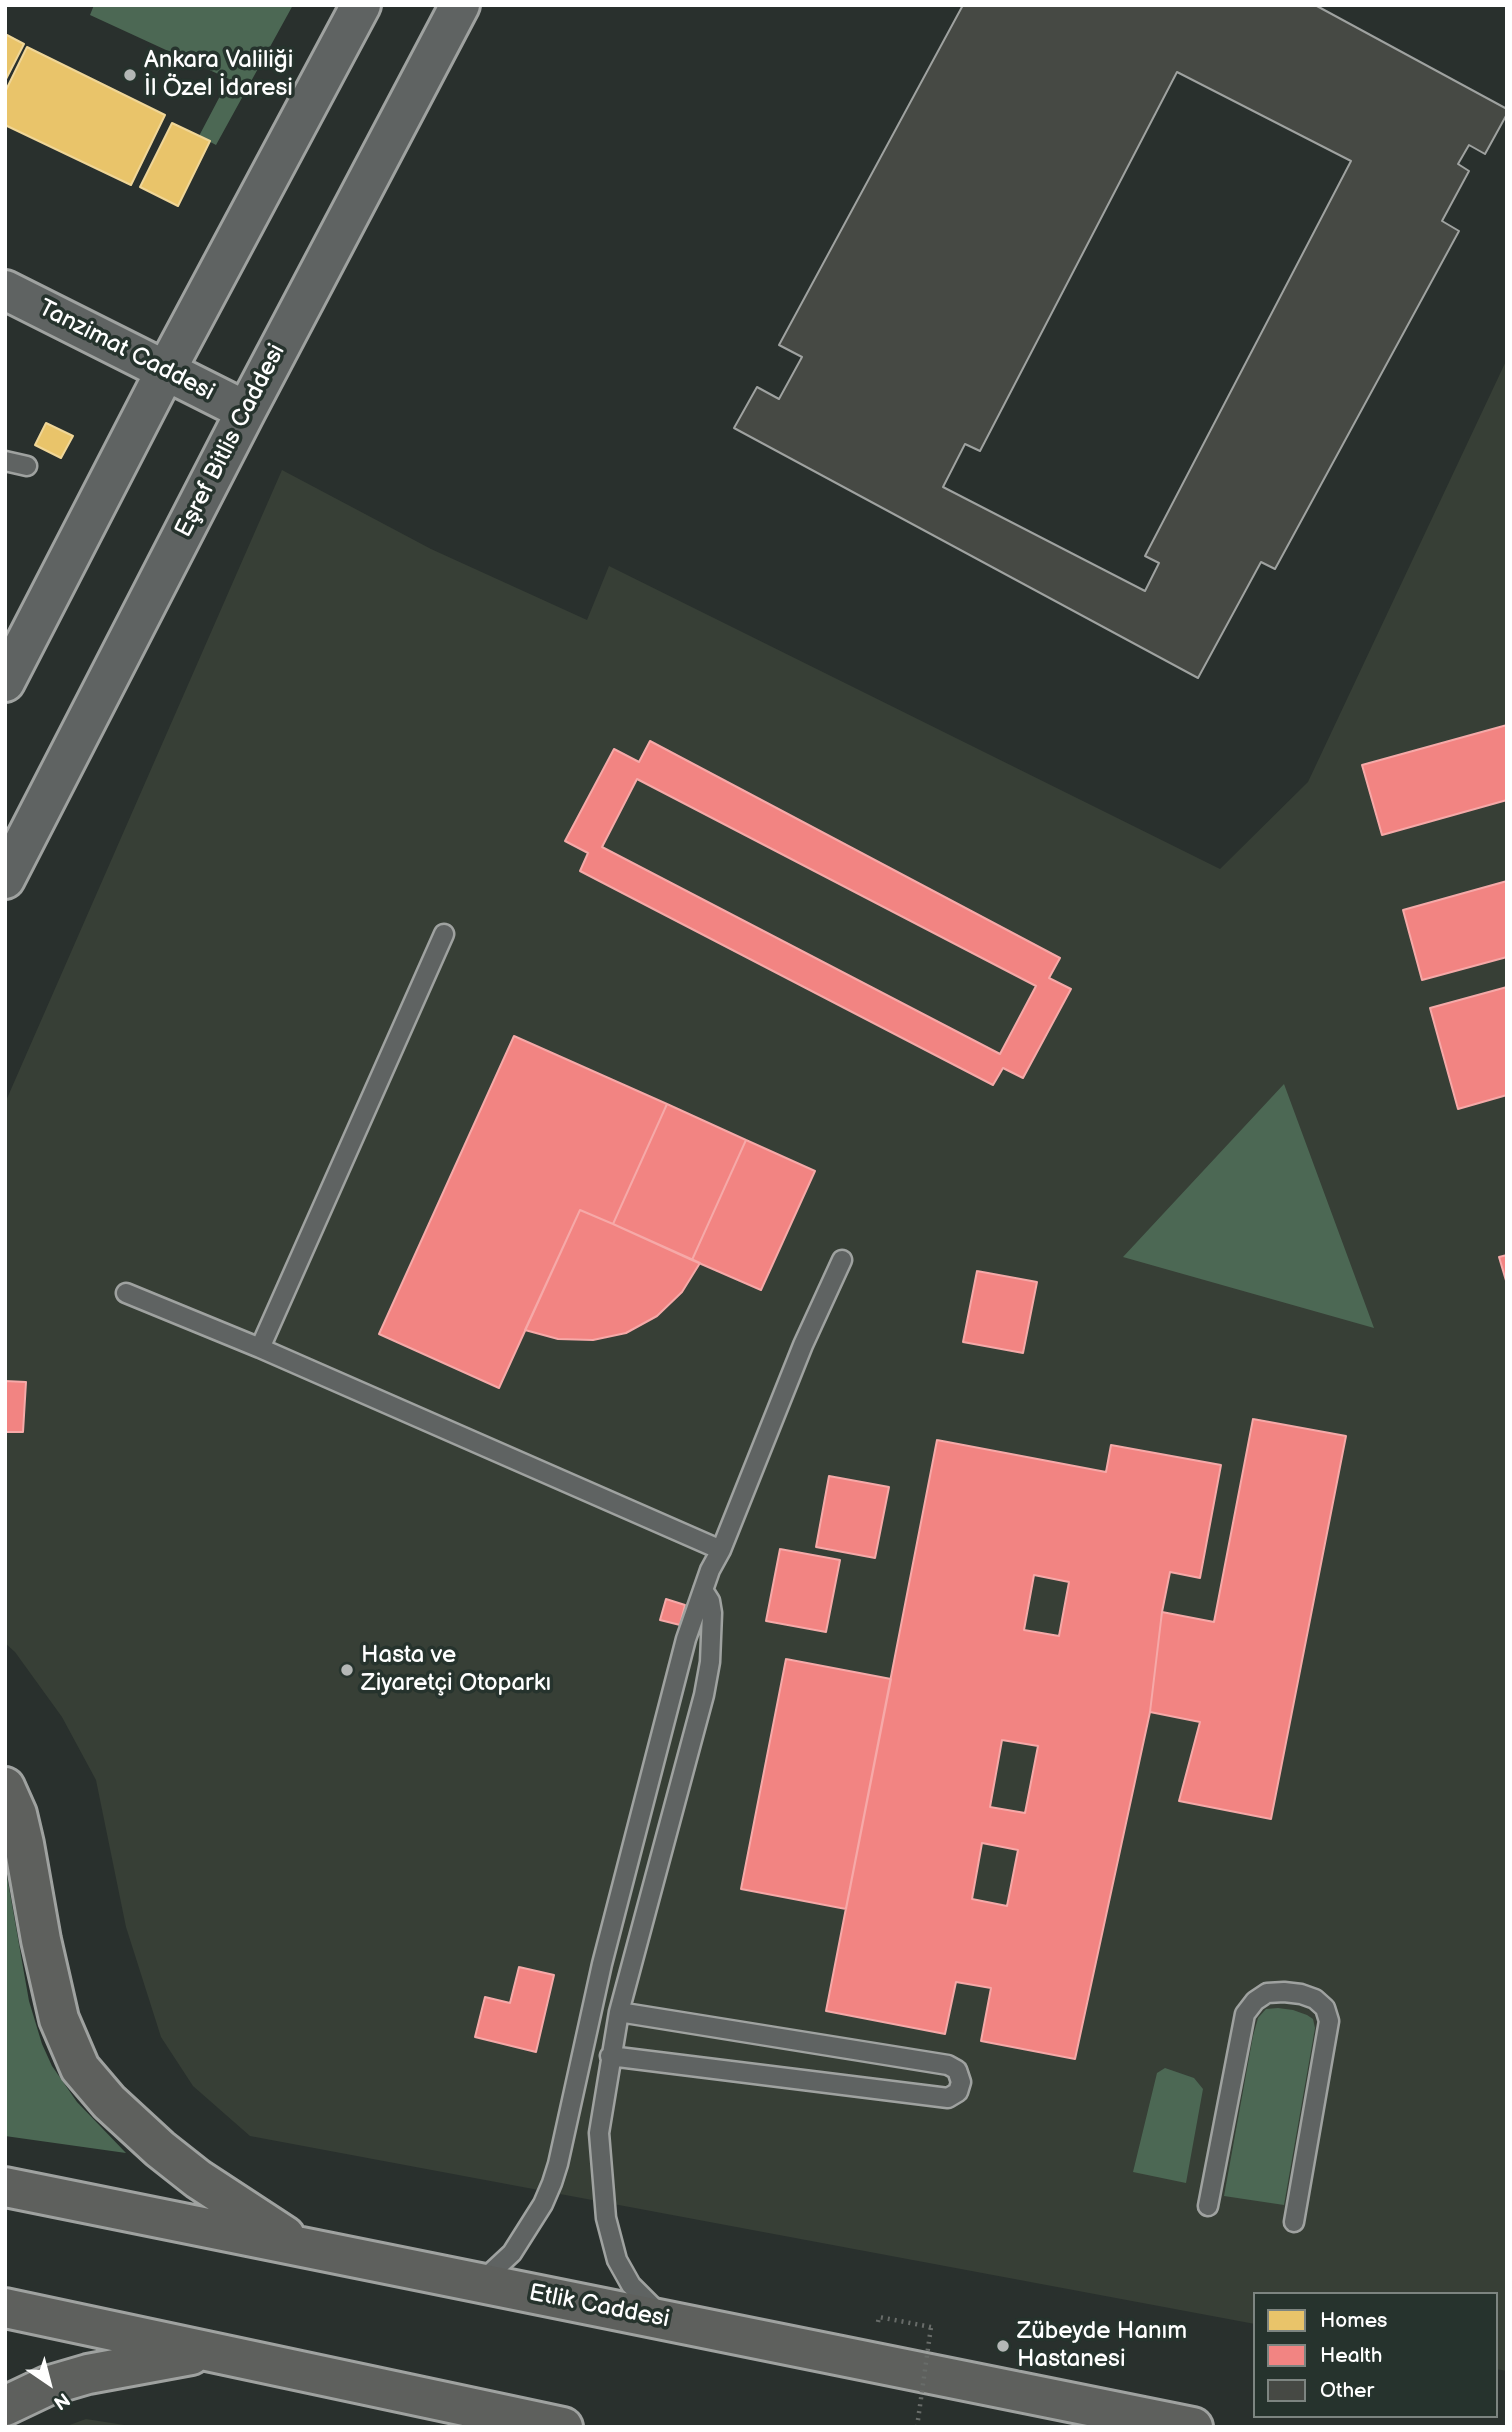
<!DOCTYPE html>
<meta charset="utf-8">
<style>
body{margin:0}
#map{position:relative;width:1512px;height:2432px;overflow:hidden;background:#29302d;font-family:"Balsamiq Sans",sans-serif}
canvas{display:block}
.frame{position:absolute;inset:0;border:7px solid #fff;pointer-events:none}
.legend{position:absolute;left:1253px;top:2292px;width:245px;height:126px;box-sizing:border-box;background:#26332d;border:2px solid #7d8581;margin:0;padding:9px 12px;list-style:none;font-size:21px;color:#fff}
.legend li{display:flex;align-items:center;gap:14px;height:35px}
.legend b{width:35px;border:2px solid #7d8581}
.north{position:absolute;left:14px;top:2348px;width:70px;height:70px;-webkit-text-stroke:5px #26332d;paint-order:stroke;rotate:145deg;font-size:19px;font-weight:700;line-height:28px;text-align:center;color:#fff}
.north::after{content:'';display:block;margin:auto;width:24px;height:32px;background:#fff;clip-path:polygon(50% 0,100% 100%,50% 72%,0 100%)}
</style>
<div id="map">
<canvas width="1512" height="2432"></canvas>
<div class="frame"></div>
<ul class="legend">
<li><b style="height:19px;background:#e9c46a"></b>Homes</li>
<li><b style="height:19px;background:#f28482"></b>Health</li>
<li><b style="height:19px;background:#464944"></b>Other</li>
</ul>
<div class="north">N</div>
</div>
<script>
const context = document.querySelector('canvas').getContext('2d');
context.lineJoin = 'round';
function fillPath(path, color) { context.fillStyle = color; context.fill(path, 'evenodd'); }
const shape = rows => new Path2D(rows.map(r => 'M' + r).join(''));
function stroke(path, color, width, dash) { context.strokeStyle = color; context.lineWidth = width; context.lineCap = dash ? 'butt' : 'round'; context.setLineDash(dash || []); context.stroke(path); }
function drawText(font, color, halo, rows, align = 'center') {
  context.font = font + ' "Balsamiq Sans",sans-serif'; context.lineWidth = 7; context.setLineDash([]); context.textBaseline = 'middle'; context.strokeStyle = halo; context.fillStyle = color; for (const [text, x, y, turn = 0] of rows) {
    context.save(); context.translate(x, y); context.rotate((+turn || 0) * Math.PI / 180); context.textAlign = isNaN(turn) ? turn : align; if (halo) context.strokeText(text, 0, 0); context.fillText(text, 0, 0); context.restore();
  }
}
const built = shape([
 [1507,359,1507,2371,1496,2369,1496,2294,1255,2294,1255,2324,250,2136,193,2086,161,2037,126,1927,96,1780,62,1717,15,1652,5,1643,5,1103,282,470,431,549,587,620,609,566,1220,869,1308,782],
 [86,2419,137,2427,64,2427]
]);
const green = shape([
 [94,5,293,5,216,145,199,136,229,79,90,15],
 [1284,1084,1374,1328,1123,1257],
 [5,1865,29,2001,42,2044,52,2066,77,2102,126,2153,5,2136],
 [1278,2008,1293,2010,1307,2015,1313,2019,1315,2028,1284,2205,1224,2196,1253,2036,1258,2018,1266,2009],
 [1165,2068,1194,2078,1203,2089,1186,2183,1133,2172,1157,2073]
]);
const homes = shape([
 [5,34,24,44,5,81,5,34],
 [27,47,165,115,131,185,5,125,5,92,27,47],
 [172,123,210,141,178,206,140,187,172,123],
 [46,423,73,436,61,458,35,445,46,423]
]);
const health = shape([
 [1507,725,1507,800,1382,835,1362,765,1507,725],
 [650,741,1060,958,1049,978,1071,989,1023,1078,1003,1068,993,1085,580,871,588,853,565,841,614,749,639,762,650,741],
 [637,779,1036,986,1000,1054,602,847,637,779],
 [1507,881,1507,957,1422,980,1403,910,1507,881],
 [1507,987,1507,1095,1458,1109,1430,1008,1507,987],
 [514,1036,667,1104,613,1224,580,1210,499,1388,379,1334,514,1036],
 [667,1104,746,1140,692,1260,613,1224,667,1104],
 [746,1140,815,1171,761,1290,692,1260,746,1140],
 [580,1210,613,1224,700,1263,682,1292,657,1316,626,1333,593,1340,558,1339,525,1330,580,1210],
 [1507,1255,1507,1284,1499,1257,1507,1255],
 [977,1271,1037,1282,1023,1353,963,1342,977,1271],
 [5,1381,26,1382,23,1432,5,1432,5,1381],
 [1253,1419,1346,1436,1271,1819,1179,1801,1200,1722,1150,1712,1162,1612,1214,1622,1253,1419],
 [937,1440,1106,1472,1111,1445,1221,1465,1200,1578,1170,1572,1162,1612,1150,1712,1075,2059,981,2041,991,1988,956,1982,945,2034,826,2011,937,1440],
 [1034,1575,1069,1582,1059,1636,1024,1630,1034,1575],
 [1002,1740,1038,1746,1025,1813,990,1807,1002,1740],
 [982,1843,1018,1850,1007,1906,972,1899,982,1843],
 [829,1476,889,1487,875,1558,816,1547,829,1476],
 [780,1549,840,1560,826,1632,766,1621,780,1549],
 [666,1599,685,1605,680,1625,660,1620,666,1599],
 [786,1659,891,1679,846,1909,741,1889,786,1659],
 [519,1967,554,1975,536,2052,475,2037,485,1997,510,2003,519,1967]
]);
const building = shape([
 [963,5,1315,5,1507,109,1507,114,1485,154,1469,145,1458,164,1469,171,1442,221,1459,231,1275,569,1261,562,1198,678,734,428,757,387,779,399,802,357,779,345,963,5],
 [1177,72,1351,161,1145,556,1159,563,1145,591,943,487,965,444,980,451,1177,72]
]);
const path = shape([
 [878,2322,879,2317,931,2327]
]);
const service = shape([
 [5,461,27,466],
 [126,1293,260,1348,721,1550],
 [260,1348,444,934],
 [610,2056,948,2098,958,2092,961,2082,957,2070,948,2065,619,2012],
 [1208,2206,1245,2014,1255,2001,1267,1993,1284,1992,1301,1994,1315,1999,1325,2008,1329,2021,1294,2222],
 [482,2281,512,2253,543,2204,552,2183,558,2164,602,1964,686,1639,710,1570,721,1550,803,1345,842,1260],
 [658,2312,631,2285,617,2260,606,2218,599,2133,619,2012,704,1695,710,1662,712,1613,710,1601,703,1590]
]);
const secondary = shape([
 [5,290,246,411],
 [5,682,166,370,361,5],
 [5,879,246,411,460,5]
]);
const primary = shape([
 [5,1787,17,1814,24,1844,41,1940,59,2019,80,2068,109,2102,160,2149,198,2179,285,2236],
 [5,2187,1193,2427],
 [5,2308,563,2427],
 [5,2406,47,2386,88,2374,191,2355]
]);
const pathBridge = shape([
 [917,2427,931,2327]
]);
const markers = [
 [130,75,7,"#b4b7b6"],
 [347,1670,7,"#b4b7b6"],
 [1003,2346,7,"#b4b7b6"]
];
const poiNames = [
 ["Ankara Valiliği",144,61],
 ["İl Özel İdaresi",144,89],
 ["Hasta ve",361,1656],
 ["Ziyaretçi Otoparkı",361,1684],
 ["Zübeyde Hanım",1017,2332],
 ["Hastanesi",1017,2360]
];
const streetNames = [
 ["Tanzimat Caddesi",126,351,27],
 ["Eşref Bitlis Caddesi",231,441,-63],
 ["Etlik Caddesi",599,2307,11]
];
fillPath(built, '#373f36');
fillPath(green, '#4c6854');
fillPath(homes, '#e9c46a');
stroke(homes, '#f0d697', 2);
fillPath(health, '#f28482');
stroke(health, '#f6a9a8', 2);
fillPath(building, '#464944');
stroke(building, '#9fa2a0', 2);
stroke(service, '#9fa2a0', 23);
stroke(secondary, '#9fa2a0', 44);
stroke(primary, '#9fa2a0', 44);
stroke(path, '#686c69', 4.5, [2, 5]);
stroke(service, '#5f6362', 18);
stroke(secondary, '#5f6362', 38);
stroke(primary, '#5e605d', 38);
stroke(pathBridge, '#686c69', 4.5, [2, 5]);
for (const [x, y, r, color] of markers) { const dot = new Path2D(); dot.arc(x, y, r, 0, 2 * Math.PI); context.fillStyle = color; context.fill(dot); stroke(dot, '#26332d', 2.5); }
drawText('24px', '#fff', '#26332d', poiNames, 'left');
drawText('24px', '#fff', '#26332d', streetNames);
</script>
